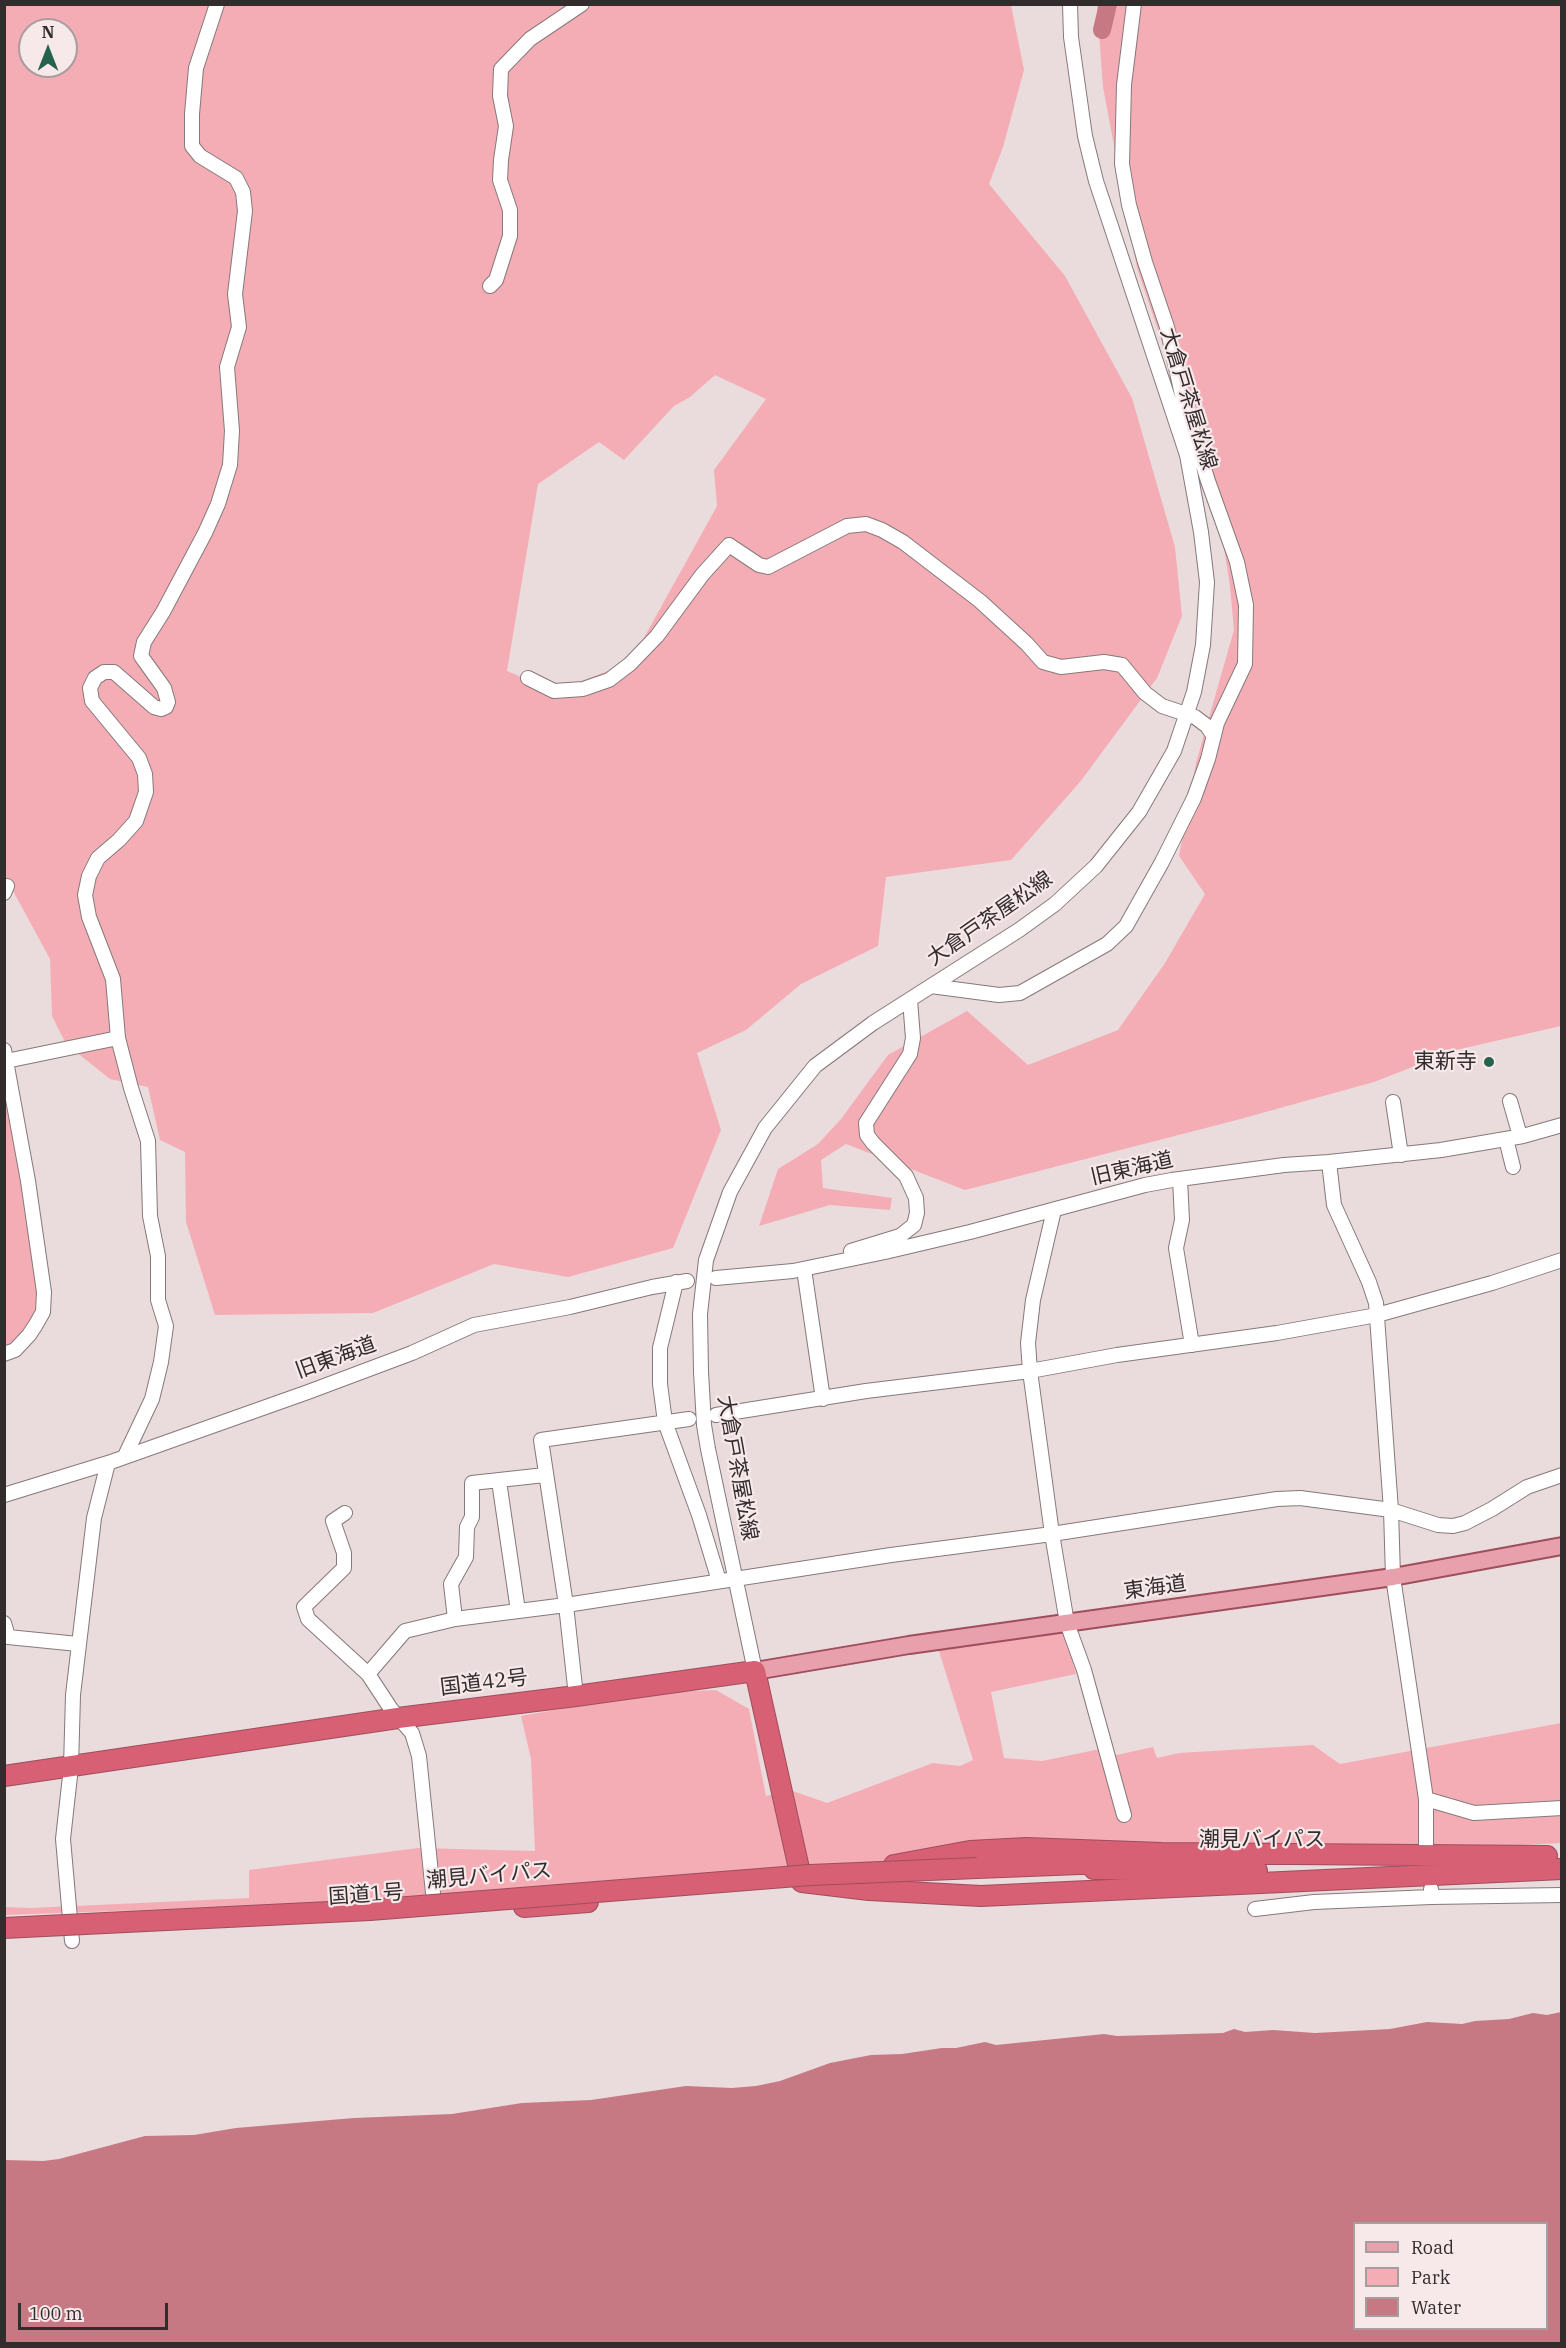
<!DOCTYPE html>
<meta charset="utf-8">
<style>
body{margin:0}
#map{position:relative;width:1566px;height:2348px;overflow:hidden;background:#eadbdc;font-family:"IBM Plex Serif",serif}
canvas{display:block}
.frame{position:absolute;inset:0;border:6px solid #322c2d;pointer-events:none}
.legend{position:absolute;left:1353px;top:2222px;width:195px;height:108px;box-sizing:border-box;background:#f7e8ea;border:2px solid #a89d9e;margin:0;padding:8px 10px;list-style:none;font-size:18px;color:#322c2d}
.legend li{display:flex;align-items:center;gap:12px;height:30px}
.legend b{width:30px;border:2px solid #a89d9e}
.north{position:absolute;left:18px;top:18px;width:60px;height:60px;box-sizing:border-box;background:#f7e8ea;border:2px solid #a89d9e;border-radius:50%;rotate:0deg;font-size:16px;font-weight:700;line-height:24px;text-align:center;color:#322c2d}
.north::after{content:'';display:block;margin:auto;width:21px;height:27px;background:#26624d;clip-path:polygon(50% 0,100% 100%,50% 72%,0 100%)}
.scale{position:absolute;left:18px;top:2303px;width:150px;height:27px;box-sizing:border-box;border:3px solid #322c2d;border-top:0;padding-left:8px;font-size:18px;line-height:21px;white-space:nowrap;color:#322c2d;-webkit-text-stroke:4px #f7e8ea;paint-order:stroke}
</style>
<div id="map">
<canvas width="1566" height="2348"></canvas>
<div class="frame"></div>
<ul class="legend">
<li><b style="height:8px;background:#e8a0ac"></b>Road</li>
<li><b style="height:16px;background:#f5adb5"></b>Park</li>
<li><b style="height:16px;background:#c67983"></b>Water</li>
</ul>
<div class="north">N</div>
<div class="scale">100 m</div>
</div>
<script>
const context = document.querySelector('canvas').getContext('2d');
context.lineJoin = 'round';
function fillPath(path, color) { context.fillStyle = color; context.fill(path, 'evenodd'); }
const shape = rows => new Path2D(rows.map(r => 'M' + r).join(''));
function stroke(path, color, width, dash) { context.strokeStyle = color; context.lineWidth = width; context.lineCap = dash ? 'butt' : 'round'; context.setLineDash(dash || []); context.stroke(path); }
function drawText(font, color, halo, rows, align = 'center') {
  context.font = font + ' "IBM Plex Serif","Noto Sans JP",serif'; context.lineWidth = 4.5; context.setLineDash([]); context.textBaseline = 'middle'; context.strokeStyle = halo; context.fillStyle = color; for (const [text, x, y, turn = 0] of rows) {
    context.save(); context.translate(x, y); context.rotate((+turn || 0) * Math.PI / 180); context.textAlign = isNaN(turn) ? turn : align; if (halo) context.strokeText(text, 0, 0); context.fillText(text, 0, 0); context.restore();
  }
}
const green = shape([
 [5,5,1011,5,1024,70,1003,147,989,184,1065,276,1132,398,1175,547,1182,616,1157,678,1080,782,1011,860,886,877,878,946,801,984,746,1030,697,1053,721,1130,673,1248,568,1277,494,1264,373,1313,215,1315,186,1222,185,1152,160,1140,148,1087,110,1079,66,1044,52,1016,50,959,5,876],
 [30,30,66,30,66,66,30,66],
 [715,375,766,399,714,470,717,506,630,663,554,691,507,671,538,484,599,442,624,460,674,406,690,397],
 [1097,5,1561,5,1561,1026,1456,1050,1374,1082,1233,1121,965,1190,846,1144,821,1160,823,1188,892,1198,890,1210,830,1205,759,1226,778,1169,818,1144,841,1119,888,1055,967,1011,1028,1065,1118,1030,1165,963,1205,894,1179,856,1196,763,1234,630,1230,586,1208,446,1198,415,1164,348,1137,268,1103,87],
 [4,1028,44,1300,29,1335,5,1346],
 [1064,1629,1076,1674,991,1692,1004,1758,1042,1761,1100,1749,1112,1756,1153,1747,1157,1758,1179,1753,1313,1745,1340,1764,1561,1723,1561,1843,420,1900,5,1915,4,1907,31,1908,249,1898,249,1870,418,1848,535,1851,531,1759,521,1716,651,1693,716,1690,749,1709,766,1796,790,1790,827,1803,933,1763,960,1766,973,1760,938,1648]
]);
const water = shape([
 [1561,2012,1561,2343,5,2343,5,2160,43,2161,59,2159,145,2136,194,2135,236,2128,354,2118,452,2114,522,2103,591,2100,686,2086,732,2088,756,2086,780,2081,830,2063,871,2055,902,2054,942,2048,956,2048,985,2042,996,2045,1104,2034,1117,2036,1223,2033,1234,2029,1245,2032,1273,2030,1315,2033,1390,2029,1427,2022,1462,2024,1475,2021,1509,2019,1533,2013,1547,2015],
 [1354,2224,1546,2224,1546,2328,1354,2328]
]);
const river = shape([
 [1102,30,1108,4]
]);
const minor = shape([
 [490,286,496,280,510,236,510,210,500,180,501,160,506,126,500,96,501,69,530,39,582,4],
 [528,678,554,691,583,689,609,680,630,664,657,636,702,575,729,545,759,565,768,567,847,526,866,524,882,530,903,542,980,601,1027,644,1043,662,1061,667,1104,662,1122,665,1145,693,1162,706,1195,717,1207,726,1213,735],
 [4,893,7,886],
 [931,986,999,995,1020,993,1107,944,1126,926,1162,862,1194,798,1208,759,1217,723,1245,664,1246,605,1237,562,1208,481,1184,404,1167,327,1145,262,1129,205,1122,164,1124,85,1134,4],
 [4,1050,28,1181,44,1292,43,1312,35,1326,29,1335,15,1350,4,1354],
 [6,1061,118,1038],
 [1510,1101,1520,1136],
 [1393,1102,1401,1155],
 [1506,1139,1513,1167],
 [1329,1162,1334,1205,1369,1282,1376,1303,1391,1510,1393,1577,1426,1799,1426,1845],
 [1180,1179,1182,1220,1176,1248,1192,1345],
 [1054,1210,1033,1300,1028,1343,1030,1371,1052,1534,1067,1623,1084,1670,1124,1815],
 [851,1251,900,1236,914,1225,917,1213,916,1198,906,1176,873,1143,867,1135,866,1123,910,1054,913,1038,910,1000],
 [804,1269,823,1399],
 [716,1278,793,1271,885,1252,970,1232,1145,1185,1172,1180,1284,1165,1329,1162,1441,1150,1523,1136,1562,1125],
 [676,1282,660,1348,660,1384,665,1422,699,1515,719,1581],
 [716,1415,866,1391,1030,1371,1117,1355,1277,1333,1377,1315,1492,1283,1562,1260],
 [125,1456,152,1399,161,1362,166,1326,158,1300,158,1256,150,1216,148,1141,131,1088,118,1038,113,979,89,917,85,895,89,876,98,858,119,840,136,821,146,792,145,774,139,758,92,701,90,688,95,678,104,672,114,672,154,707,161,709,166,707,168,702,164,688,141,656,144,642,163,612,205,533,218,504,230,465,232,431,227,367,239,327,235,294,245,211,243,192,236,178,200,156,192,146,192,114,196,68,217,4],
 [499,1481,518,1611],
 [4,1495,108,1463,308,1392,412,1353,474,1325,570,1307,652,1287,687,1281],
 [345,1513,333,1521,344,1553,344,1568,304,1607,308,1619,368,1674,391,1709,412,1733,419,1756,433,1893],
 [455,1619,451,1584,466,1557,467,1527,472,1517,472,1483,545,1475],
 [4,1623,8,1637,78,1644],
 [755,1671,708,1449,704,1425,701,1372,700,1314,706,1260,730,1192,765,1128,815,1066,873,1023,1019,930,1055,904,1096,866,1139,812,1174,751,1194,692,1203,645,1207,582,1201,532,1187,455,1096,181,1085,136,1071,37,1070,4],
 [368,1674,405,1631,455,1619,566,1605,891,1555,1052,1534,1277,1499,1300,1498,1391,1510,1438,1525,1453,1526,1465,1523,1492,1509,1527,1487,1562,1475],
 [576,1696,566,1605,541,1440,689,1419],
 [1426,1799,1474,1813,1562,1808],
 [1431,1897,1562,1895],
 [1255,1909,1314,1902,1431,1897,1431,1889],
 [72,1941,63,1839,71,1767,73,1695,94,1518,108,1463]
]);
const major = shape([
 [755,1671,909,1645,1393,1577,1562,1546]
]);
const highway = shape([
 [4,1776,398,1718,576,1696,755,1671,802,1882],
 [894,1865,970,1851,1026,1848,1161,1853,1547,1856],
 [977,1868,1106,1863],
 [1094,1869,1257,1871],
 [802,1882,869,1890,981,1896,1562,1869],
 [524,1907,588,1902]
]);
const highwayBridge = shape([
 [4,1928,370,1910,810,1875,977,1868]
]);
const markers = [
 [1489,1062,6,"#26624d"]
];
const streetNames = [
 ["大倉戸茶屋松線",1188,399,73],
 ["大倉戸茶屋松線",990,919,-35],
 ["旧東海道",1132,1169,-13],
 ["旧東海道",336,1358,-20],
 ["大倉戸茶屋松線",737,1468,80],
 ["東海道",1155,1588,-8],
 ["国道42号",484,1683,-7],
 ["潮見バイパス",1262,1840],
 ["潮見バイパス",489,1876,-5],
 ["国道1号",366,1895,-4]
];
const poiNames = [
 ["東新寺",1477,1062]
];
fillPath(green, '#f5adb5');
fillPath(water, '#c67983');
stroke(river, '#c67983', 18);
stroke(minor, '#86797a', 16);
stroke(major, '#9e4e5c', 20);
stroke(highway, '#9e4e5c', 22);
stroke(minor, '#fff', 14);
stroke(major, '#e8a0ac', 16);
stroke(highway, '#d86075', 20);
stroke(highwayBridge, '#9e4e5c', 22, []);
stroke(highwayBridge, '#d86075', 20);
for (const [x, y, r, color] of markers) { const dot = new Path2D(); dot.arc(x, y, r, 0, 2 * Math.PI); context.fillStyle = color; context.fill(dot); stroke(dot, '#f7e8ea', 2); }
drawText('21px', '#322c2d', '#f7e8ea', streetNames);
drawText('21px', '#322c2d', '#f7e8ea', poiNames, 'right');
</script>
